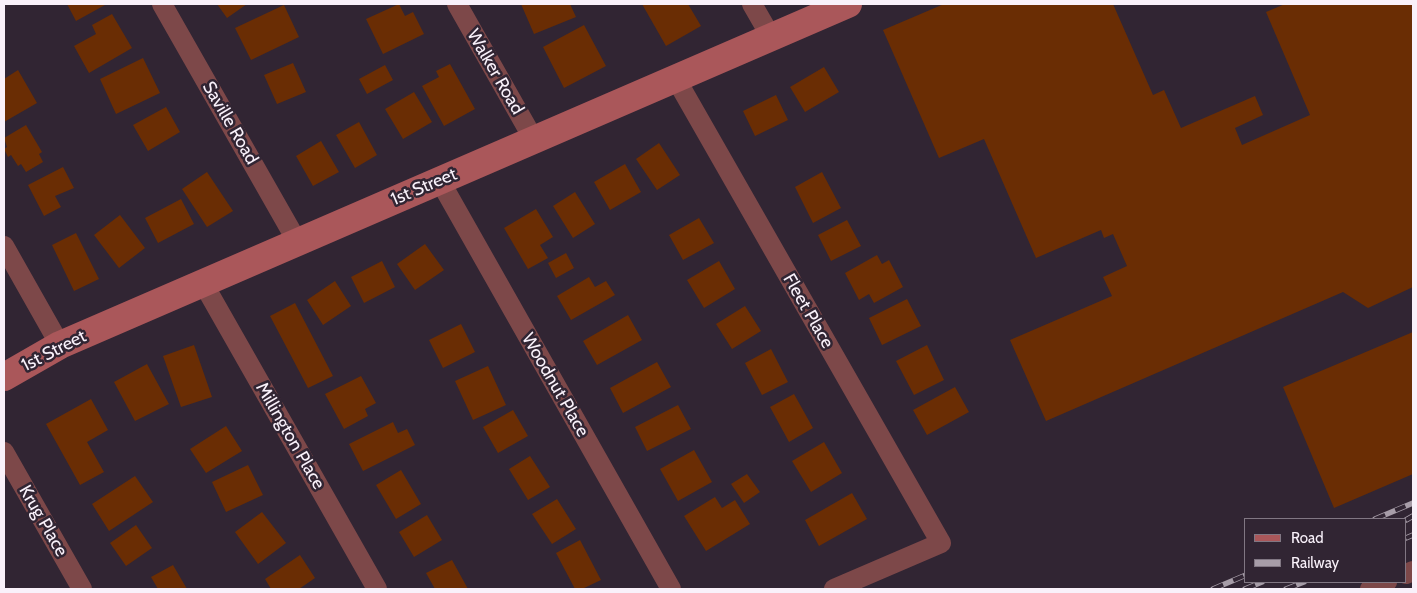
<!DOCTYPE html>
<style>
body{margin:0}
#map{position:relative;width:1417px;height:593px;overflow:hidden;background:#312533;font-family:Cabin,sans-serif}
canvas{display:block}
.frame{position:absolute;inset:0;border:5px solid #f9f1fa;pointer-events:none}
.legend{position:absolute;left:1244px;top:518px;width:162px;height:65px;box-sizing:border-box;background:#312533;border:1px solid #817783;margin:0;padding:6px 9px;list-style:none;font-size:15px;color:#f9f1fa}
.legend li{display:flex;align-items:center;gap:10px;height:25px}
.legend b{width:25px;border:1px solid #817783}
</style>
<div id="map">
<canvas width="1417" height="593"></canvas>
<div class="frame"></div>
<ul class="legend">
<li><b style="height:6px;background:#aa575a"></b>Road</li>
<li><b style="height:6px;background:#a79da8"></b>Railway</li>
</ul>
</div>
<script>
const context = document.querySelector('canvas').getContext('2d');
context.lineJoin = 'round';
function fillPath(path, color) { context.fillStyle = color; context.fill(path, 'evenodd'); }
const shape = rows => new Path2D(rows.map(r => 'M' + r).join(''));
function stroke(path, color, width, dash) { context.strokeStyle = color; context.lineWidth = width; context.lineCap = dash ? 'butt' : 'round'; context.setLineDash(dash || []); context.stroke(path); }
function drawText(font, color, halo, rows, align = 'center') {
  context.font = font + ' Cabin,sans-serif'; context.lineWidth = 5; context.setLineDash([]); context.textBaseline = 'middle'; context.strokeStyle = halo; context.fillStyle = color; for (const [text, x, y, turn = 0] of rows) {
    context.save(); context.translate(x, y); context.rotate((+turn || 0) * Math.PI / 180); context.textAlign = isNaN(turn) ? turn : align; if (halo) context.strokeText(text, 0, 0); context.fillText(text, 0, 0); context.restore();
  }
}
const building = shape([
 [67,4,105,4,105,5,76,21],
 [217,4,247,4,227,18],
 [399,4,405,16,413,12,424,34,383,54,366,19],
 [521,4,570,4,576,17,534,34],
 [642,4,688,4,701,26,666,46],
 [944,4,1113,4,1153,95,1164,90,1181,128,1255,96,1263,115,1235,128,1242,145,1310,115,1266,12,1285,4,1413,4,1413,287,1368,308,1343,292,1046,421,1010,340,1112,296,1103,277,1127,266,1113,234,1104,238,1101,230,1036,258,984,139,939,158,883,30],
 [284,5,299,37,251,60,235,28],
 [112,14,132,48,89,73,74,46,96,34,92,25],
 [584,25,606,66,564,88,543,47],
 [143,58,160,93,116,114,100,79],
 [293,63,306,92,277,104,264,75],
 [450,64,475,109,444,126,422,86,439,77,436,71],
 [385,65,393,80,367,94,359,79],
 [824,67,839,92,805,112,790,87],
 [18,70,37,103,4,122,4,79],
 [414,92,432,122,403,139,385,109],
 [776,95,788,120,755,136,743,111],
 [166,107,180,132,148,151,133,125],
 [359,122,377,155,355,168,336,135],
 [26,125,42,152,39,154,43,162,26,172,21,164,18,166,11,155,8,157,4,149,7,147,4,138],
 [321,141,339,172,313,186,296,156],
 [659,143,680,175,657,190,636,159],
 [625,164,641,192,610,210,594,182],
 [63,167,74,188,55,196,61,207,44,216,28,185],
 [207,172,233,211,207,227,182,189],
 [822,172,841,208,813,223,795,187],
 [575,192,595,224,573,238,553,206],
 [181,199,194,224,158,243,145,218],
 [536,209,553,237,540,245,548,258,528,269,504,228],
 [120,215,145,248,119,268,94,235],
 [699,218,714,243,683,260,669,235],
 [847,220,861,246,831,261,818,235],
 [76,233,99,279,74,291,52,245],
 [425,244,444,270,415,290,397,264],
 [566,253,574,268,556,278,548,263],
 [877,255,882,264,889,260,903,287,874,303,869,294,859,300,845,273],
 [382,261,395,287,364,303,351,277],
 [719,261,735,289,704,308,687,280],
 [589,277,595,287,606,281,615,295,571,320,557,296],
 [335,281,351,306,323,325,307,300],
 [907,299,921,326,882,345,869,318],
 [295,303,333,376,308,388,270,316],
 [745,306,761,331,732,349,716,324],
 [628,315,642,340,597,365,583,341],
 [461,324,475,352,443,368,429,340],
 [1413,332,1413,474,1334,508,1283,387],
 [194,345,212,397,181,407,163,356],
 [927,345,944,380,914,395,896,361],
 [771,349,788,382,762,395,745,363],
 [657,362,671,387,623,413,610,388],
 [147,364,169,404,135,421,114,382],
 [488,366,506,405,473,420,455,381],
 [361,376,376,403,365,409,368,416,344,429,325,394],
 [955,387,969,412,927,435,913,410],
 [794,394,813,428,789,442,770,407],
 [91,399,108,430,87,442,104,472,80,485,46,424],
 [678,405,691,429,647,451,635,427],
 [513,410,528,436,498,453,483,427],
 [393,422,398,433,407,429,415,445,363,471,349,444],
 [226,426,242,451,206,473,190,449],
 [824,442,842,473,811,492,792,461],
 [694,450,712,482,678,501,660,469],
 [530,456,550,487,528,500,509,469],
 [248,465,263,495,226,512,212,482],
 [401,470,421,504,396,519,376,485],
 [747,474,760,492,744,503,731,484],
 [135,476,153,502,109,531,92,504],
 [852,493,867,519,819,546,805,520],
 [715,497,722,508,735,500,750,524,706,551,684,516],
 [557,499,576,529,552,544,532,514],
 [262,512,286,543,258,564,235,532],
 [427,515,442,540,414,557,399,532],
 [136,525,152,548,126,566,110,543],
 [580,540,601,580,582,589,575,589,556,553],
 [300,555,315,578,299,589,271,589,265,579],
 [452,560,468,589,435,589,426,573],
 [173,565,187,589,158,589,151,577]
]);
const street = shape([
 [162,4,298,243],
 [457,4,534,140],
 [752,4,771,37],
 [676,79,941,543,834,589],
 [440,181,671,589],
 [4,246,60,345],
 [203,283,377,589],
 [4,452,82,589],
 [1406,574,1413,571],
 [1370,589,1387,582]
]);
const secondary = shape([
 [4,377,60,345,848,4]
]);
const rail = shape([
 [1375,519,1413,503],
 [1406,520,1413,516],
 [1406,538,1413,535],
 [1213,589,1246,575],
 [1245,589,1262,582],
 [1286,589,1304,582]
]);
const streetNames = [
 ["Walker Road",495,72,60],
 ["Saville Road",230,123,60],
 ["1st Street",424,187,-23],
 ["Fleet Place",808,311,60],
 ["1st Street",54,351,-27],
 ["Woodnut Place",555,385,60],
 ["Millington Place",290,436,60],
 ["Krug Place",43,521,60]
];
fillPath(building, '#6a2d04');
stroke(street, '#7d4849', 20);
stroke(secondary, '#aa575a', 28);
stroke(rail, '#a79da8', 5.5);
stroke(rail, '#312533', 4, [11]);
drawText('18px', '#f9f1fa', '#312533', streetNames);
</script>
